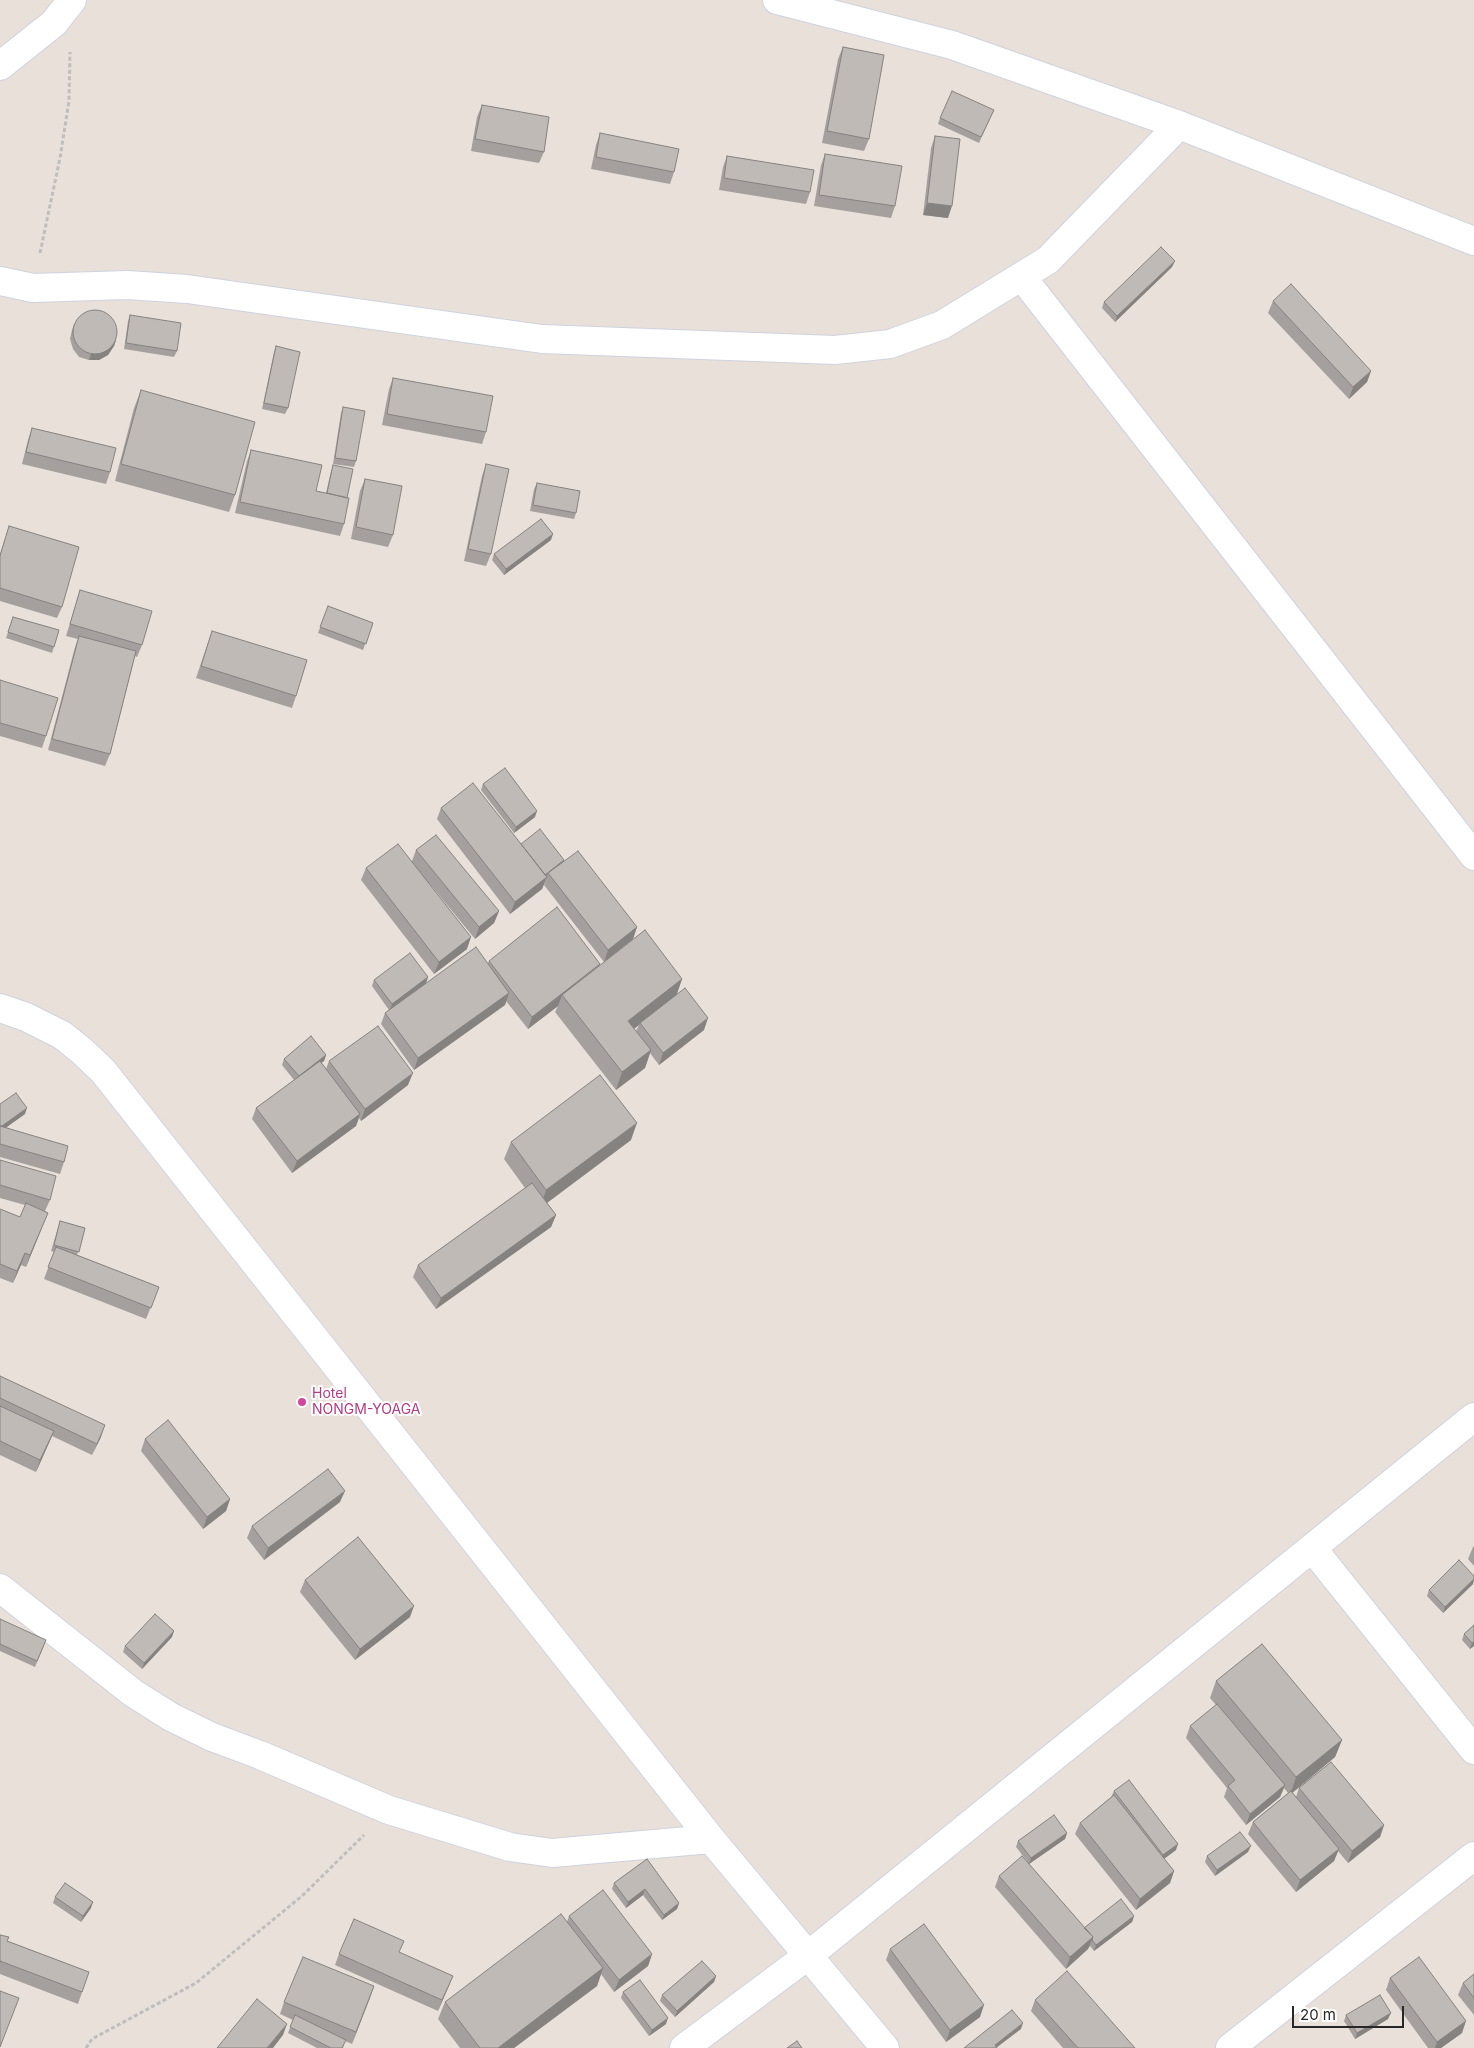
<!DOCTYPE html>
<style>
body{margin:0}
#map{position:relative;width:1474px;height:2048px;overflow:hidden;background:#e8e0d9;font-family:Inter,sans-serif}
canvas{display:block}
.scale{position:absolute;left:1292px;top:2006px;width:112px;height:22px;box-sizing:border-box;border:2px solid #272727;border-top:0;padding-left:6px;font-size:15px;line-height:18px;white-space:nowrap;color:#272727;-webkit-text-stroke:4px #fff;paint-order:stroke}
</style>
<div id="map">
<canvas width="1474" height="2048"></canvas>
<div class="scale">20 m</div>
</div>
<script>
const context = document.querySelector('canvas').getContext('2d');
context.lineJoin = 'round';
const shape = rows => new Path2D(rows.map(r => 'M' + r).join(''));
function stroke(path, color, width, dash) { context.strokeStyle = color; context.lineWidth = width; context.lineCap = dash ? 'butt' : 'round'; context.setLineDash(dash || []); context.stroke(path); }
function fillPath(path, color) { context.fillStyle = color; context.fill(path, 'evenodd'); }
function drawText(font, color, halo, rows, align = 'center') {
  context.font = font + ' Inter,sans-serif'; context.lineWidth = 4; context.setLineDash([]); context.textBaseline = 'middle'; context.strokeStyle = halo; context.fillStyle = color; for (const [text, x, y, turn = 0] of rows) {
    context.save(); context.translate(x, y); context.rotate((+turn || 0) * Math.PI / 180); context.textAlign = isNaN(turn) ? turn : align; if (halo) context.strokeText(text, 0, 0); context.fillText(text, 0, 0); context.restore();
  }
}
const path = shape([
 [40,253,60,158,69,101,70,52],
 [86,2048,92,2039,196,1983,302,1896,364,1835]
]);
const minor = shape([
 [777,0,952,45,1179,125,1474,241],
 [0,66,54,23,72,0],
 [1022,277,1474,856],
 [0,281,33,288,127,285,187,289,542,339,835,350,890,344,942,325,1048,260,1179,125],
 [0,1008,26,1017,62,1035,82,1051,103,1071,711,1839,885,2048],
 [1312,1548,1474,1750],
 [0,1588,133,1693,171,1717,212,1737,260,1755,389,1810,510,1847,552,1853,711,1839],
 [684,2048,810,1954,1474,1417],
 [1230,2048,1474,1856]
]);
const wall = shape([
 [843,47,869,139,864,151,822,143,838,59],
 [482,105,544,152,539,163,471,151,477,117],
 [994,110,979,143,938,124,940,118],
 [600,133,674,172,670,184,591,169,596,145],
 [935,136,948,218,923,215,931,148],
 [825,154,895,206,891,218,814,206,821,165],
 [727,156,810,192,806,204,719,190,723,167],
 [1172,267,1115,322,1102,308,1104,302],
 [1273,301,1371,371,1367,382,1349,399,1268,313],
 [130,315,177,351,174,357,124,349,128,321],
 [74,324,116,340,114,346,108,355,99,360,89,360,79,357,73,349,70,339,72,330],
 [276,346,288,408,285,414,262,409,274,352],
 [393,378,486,432,482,444,382,425,389,389],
 [141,390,235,495,229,512,115,481,134,408],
 [343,407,356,461,354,467,333,464,341,413],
 [32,428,110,472,106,484,22,464,28,440],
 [251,450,316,491,326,493,331,471,333,465,347,498,344,524,340,536,235,513,247,461],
 [486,464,491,554,486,566,464,561,482,476],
 [365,479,393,535,388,547,351,539,360,491],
 [537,483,576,513,574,519,530,511,534,489],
 [9,526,62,607,57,618,0,601,0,554],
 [551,540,504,575,492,560,494,554],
 [80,590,142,645,137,657,135,656,110,754,105,766,48,750,75,647,78,639,66,636],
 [328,606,373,623,363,650,318,633],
 [13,617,59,630,52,653,6,638],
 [212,631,296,696,292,708,196,678],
 [0,680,46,736,42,748,0,736],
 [483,784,535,817,514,833,481,790],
 [441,808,521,844,563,862,637,927,633,939,604,962,544,885,547,878,542,889,510,914,437,819],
 [416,850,499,911,494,923,475,939,429,883,467,949,434,974,361,880,366,868,412,861],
 [489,961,600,965,682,979,677,994,704,1030,659,1065,650,1053,645,1068,616,1090,555,1012,558,1006,528,1029,506,1001,505,1005,414,1070,381,1024,385,1013,389,1010,372,986,374,980,428,977,426,983,488,963],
 [639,1025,636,1031,634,1029],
 [326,1055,324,1061,321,1062,326,1069,329,1061,408,1085,361,1121,359,1118,356,1126,292,1173,252,1119,256,1108,294,1080,282,1065,284,1059],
 [0,1104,25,1114,6,1127,64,1162,60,1174,0,1157],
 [631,1140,547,1203,556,1215,551,1227,436,1309,413,1277,418,1265,525,1188,504,1159,511,1142],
 [0,1160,50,1200,45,1211,48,1213,26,1267,21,1265,13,1283,0,1278,0,1209,20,1217,25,1205,0,1198],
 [60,1221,85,1228,77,1255,159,1287,146,1319,44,1279,54,1252,51,1251],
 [0,1376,101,1437,92,1455,52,1436,36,1472,0,1455],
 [145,1439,230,1499,226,1511,203,1529,141,1451],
 [340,1502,264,1560,247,1538,252,1526],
 [1474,1546,1474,1566,1468,1559,1473,1547],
 [1474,1576,1473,1584,1443,1613,1427,1596,1429,1590],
 [305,1580,410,1617,355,1660,300,1592],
 [0,1619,44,1646,35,1667,0,1651],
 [1474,1625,1474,1646,1470,1649,1462,1640,1464,1634],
 [172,1637,142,1669,123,1652,125,1646],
 [1216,1681,1342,1740,1335,1757,1292,1792,1296,1797,1299,1788,1384,1825,1380,1837,1348,1863,1338,1851,1334,1861,1296,1892,1248,1834,1253,1822,1288,1793,1284,1788,1280,1797,1246,1825,1224,1797,1227,1788,1186,1738,1190,1726,1216,1705,1210,1698],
 [1114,1791,1176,1850,1164,1859,1174,1871,1170,1883,1136,1910,1075,1834,1080,1823,1111,1797],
 [1067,1833,1065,1839,1029,1864,1084,1928,1134,1916,1132,1922,1094,1951,1090,1946,1088,1949,1066,1969,995,1887,999,1876,1027,1861,1016,1847,1018,1841],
 [1248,1852,1215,1876,1205,1862,1207,1856],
 [647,1859,679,1903,677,1909,662,1920,643,1895,626,1908,612,1889,614,1883],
 [55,1897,91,1908,81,1922,53,1903],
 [569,1916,652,1954,648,1966,614,1992,601,1974,597,1986,514,2048,460,2048,438,2019,445,2002,567,1922],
 [0,1935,7,1941,89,1972,78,2004,0,1974],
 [890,1949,980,2017,946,2042,886,1960],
 [399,1953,453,1976,438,2011,335,1965,339,1954],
 [1474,1974,1474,2015,1458,1995,1463,1983],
 [716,1976,714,1982,675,2017,660,2001,662,1995],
 [1390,1978,1462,2033,1441,2048,1428,2048,1386,1990],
 [374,1986,352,2044,345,2041,343,2048,317,2048,288,2033,293,2020,280,2014,284,2002],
 [623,1992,666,2024,649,2036,621,1998],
 [1035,2000,1135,2048,1063,2048,1031,2011],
 [1346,2015,1388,2019,1355,2039,1344,2021]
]);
const shadedWall = shape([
 [927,203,952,206,948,218,923,215],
 [1175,261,1172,267,1115,322,1117,316],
 [116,340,114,346,108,355,99,360,89,360,91,354],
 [1371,371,1367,382,1349,399,1353,387],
 [553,534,551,540,504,575,506,569],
 [537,811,535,817,514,833,516,827],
 [564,860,562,866,548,873,542,889,510,914,515,902,543,876],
 [499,911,494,923,475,939,479,927],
 [637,927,633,939,604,962,608,950],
 [471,937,467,949,434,974,439,962],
 [600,964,562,995,558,1006,528,1029,532,1017],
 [428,977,426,983,390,1010,392,1004],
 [682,979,676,996,640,1023,639,1025,622,1038,628,1021],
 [509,993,505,1005,414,1070,418,1058],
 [708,1018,704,1030,659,1065,663,1053],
 [651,1050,645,1068,616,1090,622,1072],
 [326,1055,324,1061,297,1083,299,1077],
 [413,1073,408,1085,361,1121,365,1109],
 [27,1108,25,1114,0,1132,0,1127],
 [360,1114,356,1126,292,1173,297,1161],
 [637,1123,631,1140,540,1208,546,1190],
 [48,1213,43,1225,26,1267,30,1255],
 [556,1215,551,1227,436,1309,441,1298],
 [25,1253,21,1265,13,1283,17,1271],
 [105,1425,101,1437,92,1455,97,1444],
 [54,1431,49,1443,36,1472,40,1460],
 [345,1491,340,1502,264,1560,268,1548],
 [230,1499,226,1511,203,1529,207,1517],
 [1474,1579,1473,1584,1443,1613,1445,1607],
 [414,1606,410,1617,355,1660,360,1649],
 [174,1631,172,1637,142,1669,144,1663],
 [1474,1642,1474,1646,1470,1649,1472,1643],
 [1342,1740,1335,1757,1290,1795,1296,1777],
 [1285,1785,1280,1797,1246,1825,1250,1814],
 [1384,1825,1380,1837,1348,1863,1352,1851],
 [1067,1833,1065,1839,1029,1864,1031,1858],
 [1178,1844,1176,1850,1161,1861,1163,1855],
 [1251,1846,1248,1852,1215,1876,1217,1870],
 [1339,1849,1334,1861,1296,1892,1300,1880],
 [1174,1871,1170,1883,1136,1910,1140,1899],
 [645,1889,643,1895,626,1908,628,1902],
 [93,1902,91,1908,81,1922,83,1916],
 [679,1903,677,1909,662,1920,664,1915],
 [1134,1916,1132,1922,1094,1951,1096,1945],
 [1093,1937,1088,1949,1066,1969,1070,1957],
 [652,1954,648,1966,614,1992,619,1980],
 [603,1968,597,1986,514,2048,498,2048],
 [453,1976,448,1988,438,2011,442,2000],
 [716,1976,714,1982,675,2017,677,2011],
 [374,1986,370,1998,352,2044,356,2032],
 [984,2005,980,2017,946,2042,950,2030],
 [1391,2013,1388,2019,1355,2039,1357,2033],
 [668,2018,666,2024,649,2036,652,2030],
 [1466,2021,1462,2033,1441,2048,1435,2048,1437,2042],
 [1023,2023,1021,2029,996,2048,995,2045],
 [287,2024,283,2035,273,2048,267,2048]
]);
const building = shape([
 [843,47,884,55,869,139,827,131,843,47],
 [952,91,994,110,981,137,940,118,952,91],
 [482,105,549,117,544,152,475,139,482,105],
 [600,133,679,149,674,172,596,157,600,133],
 [935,136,960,139,952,206,927,203,935,136],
 [825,154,902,166,895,206,819,195,825,154],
 [727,156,814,170,810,192,724,178,727,156],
 [1161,247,1175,261,1117,316,1104,302,1161,247],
 [1291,284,1371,371,1353,387,1273,301,1291,284],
 '73 332a22 22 0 1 1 44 0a22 22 0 1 1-44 0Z',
 [130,315,181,323,177,351,126,343,130,315],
 [276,346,300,352,288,408,264,403,276,346],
 [393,378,493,396,486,432,387,414,393,378],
 [141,390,255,422,235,495,121,464,141,390],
 [343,407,365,411,356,461,335,458,343,407],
 [32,428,116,448,110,472,26,452,32,428],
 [251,450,322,465,316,491,349,498,344,524,240,502,251,450],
 [486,464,509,469,491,554,468,549,486,464],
 [333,465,353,469,347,498,327,493,333,465],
 [365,479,402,486,393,535,356,527,365,479],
 [537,483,580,491,576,513,533,505,537,483],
 [541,519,553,534,506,569,494,554,541,519],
 [9,526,79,547,62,607,0,588,0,556,9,526],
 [80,590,152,611,142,645,70,624,80,590],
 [328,606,373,623,366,644,320,627,328,606],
 [13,617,59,630,54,647,8,632,13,617],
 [212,631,307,660,296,696,201,666,212,631],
 [79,636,136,651,110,754,52,739,79,636],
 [0,680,58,698,46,736,0,723,0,680],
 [505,768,537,811,516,827,483,784,505,768],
 [473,783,547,877,515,902,441,808,473,783],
 [540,829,564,860,545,875,521,844,540,829],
 [436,835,499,911,479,927,416,850,436,835],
 [398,844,471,937,439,962,366,868,398,844],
 [578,851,637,927,608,950,548,873,578,851],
 [557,907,600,964,532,1017,489,961,557,907],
 [645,930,682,979,628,1021,651,1050,622,1072,562,995,645,930],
 [476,947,509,993,418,1058,385,1013,476,947],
 [410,953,428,977,392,1004,374,980,410,953],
 [685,988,708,1018,663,1053,640,1023,685,988],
 [378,1026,413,1073,365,1109,329,1061,378,1026],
 [311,1036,326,1055,299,1076,284,1059,311,1036],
 [320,1061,360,1114,297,1161,256,1108,320,1061],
 [600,1075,637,1123,546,1190,511,1142,600,1075],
 [16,1093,27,1108,2,1126,0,1126,0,1104,16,1093],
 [0,1126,68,1146,64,1162,0,1144,0,1126],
 [0,1160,56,1176,50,1200,0,1185,0,1160],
 [532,1183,556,1215,441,1298,418,1265,532,1183],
 [26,1203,48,1213,30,1255,25,1253,17,1271,0,1264,0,1209,20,1217,26,1203],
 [60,1221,85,1228,79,1252,54,1245,60,1221],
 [56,1247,159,1287,151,1308,48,1267,56,1247],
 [0,1376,105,1425,97,1444,0,1398,0,1376],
 [0,1406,54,1431,40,1460,0,1441,0,1406],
 [168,1420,230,1499,207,1517,145,1439,168,1420],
 [328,1469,345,1491,268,1548,252,1526,328,1469],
 [358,1537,414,1606,360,1649,305,1580,358,1537],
 [1459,1560,1474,1576,1474,1579,1445,1607,1429,1590,1459,1560],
 [155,1614,174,1631,144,1663,125,1646,155,1614],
 [0,1619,46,1640,37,1661,0,1644,0,1619],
 [1474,1625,1474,1642,1472,1643,1464,1634,1474,1625],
 [1262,1644,1342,1740,1296,1777,1216,1681,1262,1644],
 [1217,1704,1285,1785,1250,1814,1228,1786,1235,1780,1190,1726,1217,1704],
 [1331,1762,1384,1825,1352,1851,1299,1788,1331,1762],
 [1129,1780,1178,1844,1163,1855,1114,1791,1129,1780],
 [1291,1791,1339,1849,1300,1880,1253,1822,1291,1791],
 [1114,1795,1174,1871,1140,1899,1080,1823,1114,1795],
 [1054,1815,1067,1833,1031,1858,1018,1841,1054,1815],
 [1240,1832,1251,1846,1217,1870,1207,1856,1240,1832],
 [1022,1856,1093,1937,1070,1957,999,1876,1022,1856],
 [647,1859,679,1903,664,1915,645,1889,628,1902,614,1883,647,1859],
 [65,1883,93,1902,83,1916,55,1897,65,1883],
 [603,1890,652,1954,619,1980,569,1916,603,1890],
 [1121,1899,1134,1916,1096,1945,1092,1940,1093,1937,1084,1928,1121,1899],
 [561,1914,603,1968,498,2048,480,2048,445,2002,561,1914],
 [354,1919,404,1941,399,1952,453,1976,442,2000,339,1954,354,1919],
 [924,1924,984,2005,950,2030,890,1949,924,1924],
 [0,1935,9,1937,7,1941,89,1972,82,1992,0,1961,0,1962,0,1935],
 [303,1957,374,1986,356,2032,284,2002,303,1957],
 [1419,1957,1466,2021,1437,2042,1390,1978,1419,1957],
 [702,1961,716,1976,677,2011,662,1995,702,1961],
 [1067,1971,1135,2048,1078,2048,1035,2000,1067,1971],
 [1474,1974,1474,1998,1463,1983,1474,1974],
 [640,1980,668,2018,652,2030,623,1992,640,1980],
 [0,1991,19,1998,0,2047,0,1991],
 [1380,1995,1391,2013,1357,2033,1346,2015,1380,1995],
 [257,1999,287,2024,267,2048,217,2048,257,1999],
 [1012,2010,1023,2023,995,2045,997,2048,964,2048,1012,2010],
 [295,2015,346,2040,342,2048,331,2048,290,2027,295,2015],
 [797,2041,802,2048,787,2048,797,2041]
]);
const markers = [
 [302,1402,5,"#d1479c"]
];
const hotelNames = [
 ["Hotel",312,1394],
 ["NONGM-YOAGA",312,1410]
];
stroke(minor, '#ced3df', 30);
stroke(path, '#bebebe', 3, [4, 2.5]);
stroke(minor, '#fff', 28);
fillPath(wall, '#a5a09d');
fillPath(shadedWall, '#86827f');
fillPath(building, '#c0bab6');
stroke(building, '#86827f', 1);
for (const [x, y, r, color] of markers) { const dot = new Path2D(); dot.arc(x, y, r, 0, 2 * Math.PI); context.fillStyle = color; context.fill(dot); stroke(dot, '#fff', 2); }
drawText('14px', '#b23c85', '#fff', hotelNames, 'left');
</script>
